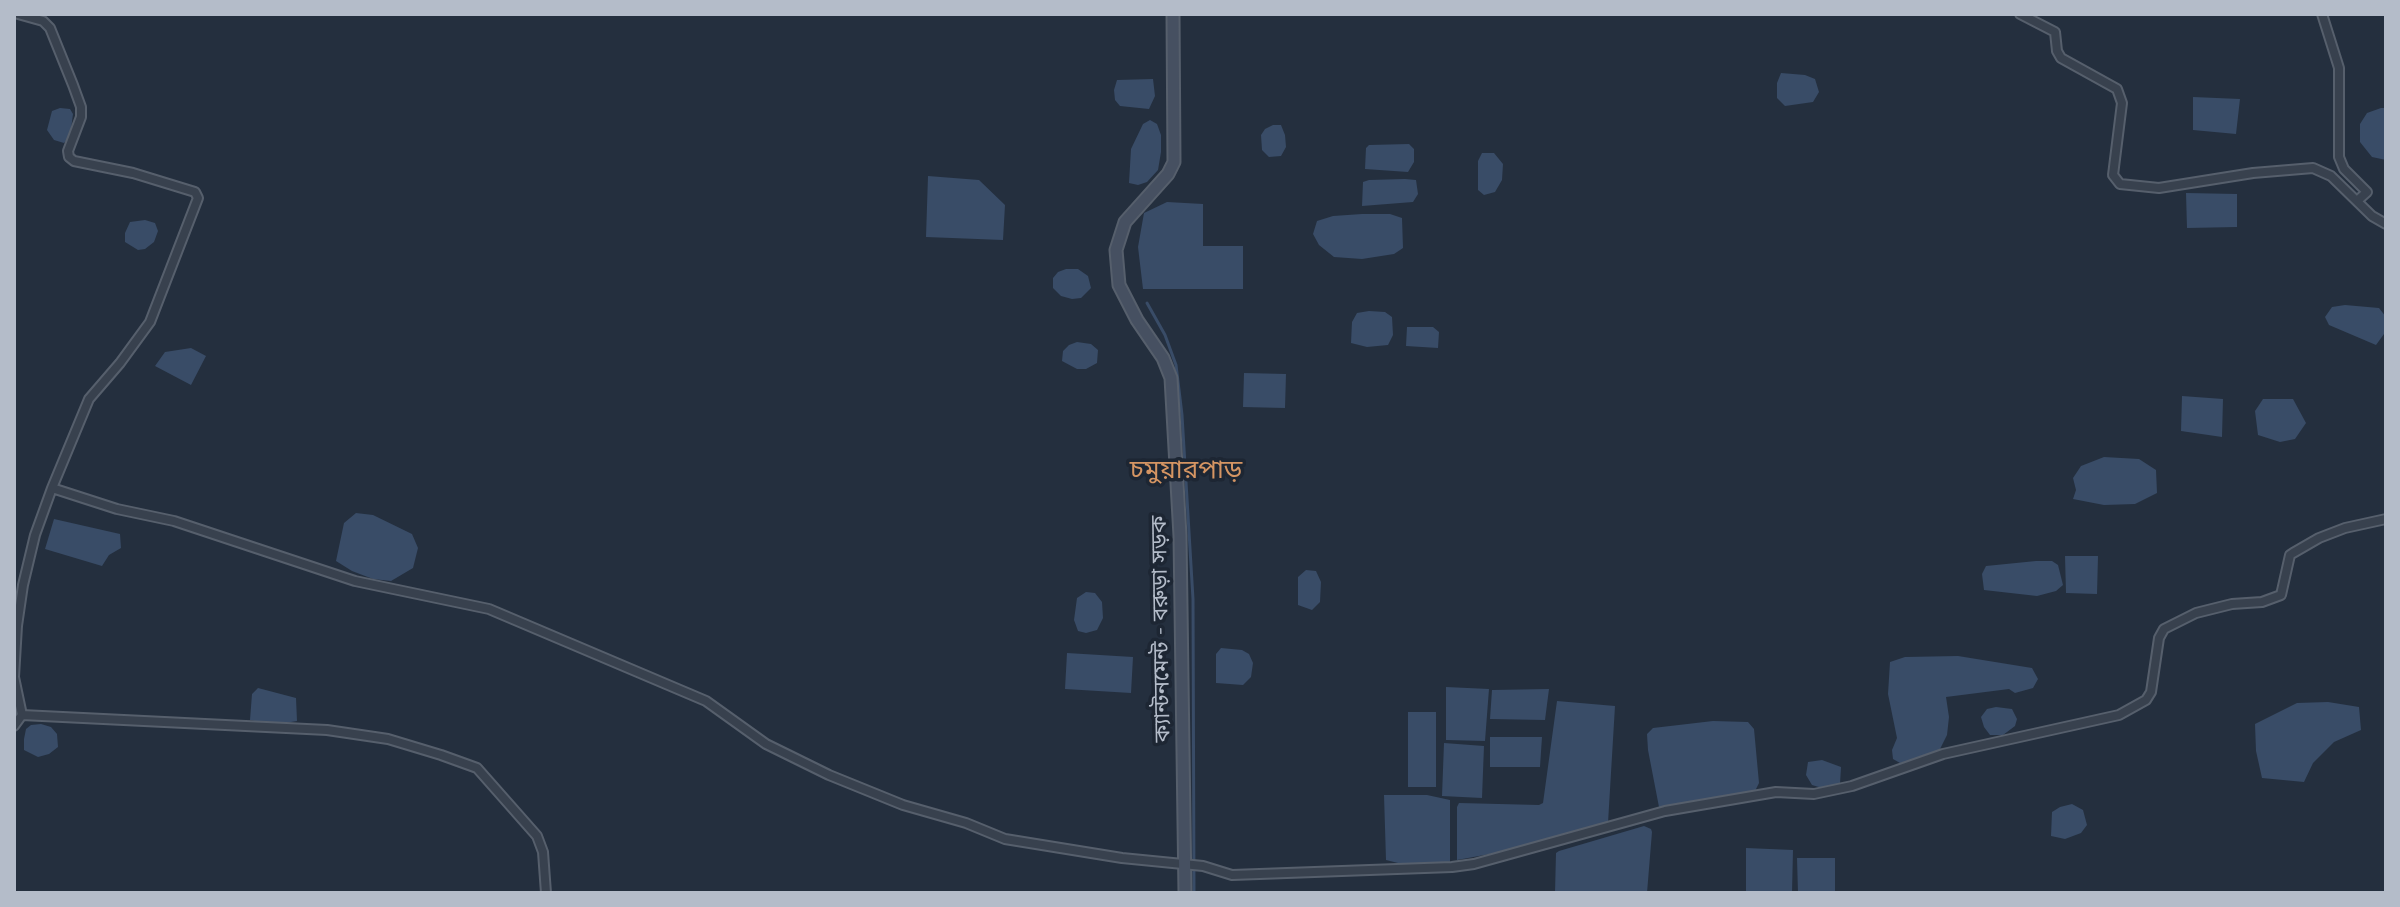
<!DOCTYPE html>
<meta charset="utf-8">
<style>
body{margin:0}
#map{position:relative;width:2400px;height:907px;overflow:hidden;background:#242f3e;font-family:Quicksand,sans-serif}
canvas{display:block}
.frame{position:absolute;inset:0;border:16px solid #b4bcc9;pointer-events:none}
</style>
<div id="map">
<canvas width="2400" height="907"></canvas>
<div class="frame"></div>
</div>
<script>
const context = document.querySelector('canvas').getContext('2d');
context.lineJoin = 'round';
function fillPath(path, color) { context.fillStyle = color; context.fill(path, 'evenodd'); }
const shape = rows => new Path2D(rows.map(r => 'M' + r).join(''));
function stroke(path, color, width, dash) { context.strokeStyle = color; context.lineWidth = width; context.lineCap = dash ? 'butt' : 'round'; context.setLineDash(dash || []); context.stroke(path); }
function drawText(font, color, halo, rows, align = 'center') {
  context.font = font + ' Quicksand,"Noto Sans Bengali",sans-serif'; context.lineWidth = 7; context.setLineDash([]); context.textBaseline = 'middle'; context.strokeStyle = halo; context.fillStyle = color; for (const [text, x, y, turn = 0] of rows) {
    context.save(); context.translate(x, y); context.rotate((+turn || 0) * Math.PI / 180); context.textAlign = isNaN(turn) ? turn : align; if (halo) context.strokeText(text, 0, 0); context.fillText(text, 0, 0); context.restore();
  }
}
const water = shape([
 [1781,73,1805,75,1815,79,1819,92,1813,102,1785,106,1777,98,1777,83],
 [1153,79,1155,96,1149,109,1120,106,1115,100,1114,90,1117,80],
 [2193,97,2240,99,2236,134,2193,130],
 [60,108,70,109,73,114,70,137,64,143,54,140,47,130,52,111],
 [2381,108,2386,108,2386,160,2372,157,2360,142,2360,124,2367,113],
 [1150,120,1157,124,1161,135,1161,152,1158,170,1147,182,1138,185,1129,183,1131,149,1143,124],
 [1273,125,1281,125,1285,135,1286,147,1281,156,1269,157,1262,150,1261,135,1265,129],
 [1409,144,1414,149,1414,162,1408,172,1365,169,1366,148,1369,145],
 [1482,153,1494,153,1503,164,1502,180,1495,192,1484,195,1478,190,1478,161],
 [928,176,979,180,1005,205,1003,240,926,237],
 [1405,179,1416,180,1418,194,1413,202,1362,206,1363,182,1369,180],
 [2186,193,2237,194,2237,227,2187,228],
 [1167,202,1203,204,1203,246,1243,246,1243,289,1143,289,1138,247,1144,213],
 [1362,214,1390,214,1402,218,1403,248,1394,254,1362,259,1334,257,1319,245,1313,234,1317,221,1333,216],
 [145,220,155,223,158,231,154,242,145,249,138,250,125,242,125,233,130,222],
 [1066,269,1078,269,1088,276,1091,288,1081,298,1072,299,1061,296,1053,288,1053,278,1058,272],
 [2345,305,2379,308,2386,317,2384,334,2376,345,2329,325,2325,317,2332,307],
 [1369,311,1385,312,1392,317,1393,335,1388,345,1367,347,1351,343,1352,322,1357,313],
 [1407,327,1433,327,1439,332,1438,348,1406,346],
 [1077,342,1091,344,1098,350,1097,363,1086,369,1077,369,1062,361,1063,351,1069,345],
 [191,348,206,356,191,385,155,366,165,352],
 [1244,373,1286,374,1285,408,1243,407],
 [2182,396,2223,399,2222,437,2181,431],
 [2263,399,2293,399,2306,423,2295,439,2280,442,2258,435,2255,411],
 [2104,457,2139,459,2156,470,2157,493,2135,504,2104,505,2073,499,2076,490,2073,478,2081,466],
 [356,513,373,515,412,534,418,548,413,568,391,581,373,579,352,571,336,561,344,523],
 [54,519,120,534,121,548,109,555,102,566,45,549],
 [2065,556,2098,556,2097,594,2066,593],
 [2036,561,2052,561,2058,565,2063,585,2056,591,2037,596,1984,590,1982,574,1986,566],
 [1306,570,1316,571,1321,582,1320,602,1312,610,1298,605,1298,577],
 [1086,592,1095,593,1102,602,1103,618,1097,630,1086,633,1078,631,1074,620,1077,598],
 [1221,648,1242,650,1249,654,1253,663,1251,677,1243,685,1216,683,1216,654],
 [1067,653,1133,657,1131,693,1065,689],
 [1958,656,2032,668,2038,679,2033,688,2015,693,2009,689,1946,697,1949,717,1947,735,1938,753,1921,760,1900,763,1893,759,1892,750,1897,738,1888,694,1890,662,1905,657],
 [1446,687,1489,689,1485,741,1446,740],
 [258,688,296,698,297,721,273,725,250,720,252,694],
 [1549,689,1545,720,1490,719,1492,690],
 [1557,701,1615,706,1608,823,1550,843,1457,860,1457,807,1459,803,1539,805,1543,803],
 [2328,702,2359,707,2361,730,2334,742,2313,763,2304,782,2262,778,2256,751,2255,724,2297,703],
 [1996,707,2012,709,2017,719,2015,726,2003,735,1990,735,1984,727,1981,717,1987,709],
 [1408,712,1436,712,1436,787,1408,787],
 [1713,721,1748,722,1754,729,1759,783,1755,791,1750,795,1664,808,1659,807,1648,750,1647,734,1653,728],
 [41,724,51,727,57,734,58,747,49,754,38,757,24,750,24,739,26,729,31,725],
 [1490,737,1542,737,1540,767,1490,767],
 [1444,743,1484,746,1482,798,1442,796],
 [1822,760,1841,767,1840,784,1822,788,1812,785,1806,775,1808,762],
 [1384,795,1427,795,1450,800,1450,863,1402,864,1386,860],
 [2072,804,2083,810,2087,825,2081,833,2065,839,2051,836,2052,812,2060,807],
 [1644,826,1651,829,1652,832,1647,893,1555,893,1556,853,1559,851],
 [1746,848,1793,850,1792,893,1746,893],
 [1797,858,1835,858,1835,893,1798,893]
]);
const stream = shape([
 [1147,303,1165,335,1176,365,1182,415,1193,599,1194,893]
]);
const minor = shape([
 [18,14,43,21,50,28,73,85,81,107,81,117,68,151,69,157,74,161,133,173,195,192,198,198,150,322,120,363,89,399,52,488],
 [2020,14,2055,32,2057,51,2061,58,2117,89,2122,103,2113,175,2120,184,2159,188,2253,173,2313,168,2331,176,2372,216,2386,224],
 [2322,14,2339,68,2339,157,2344,169,2367,192,2357,201],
 [22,715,327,730,388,739,441,755,477,768,537,836,543,852,546,893],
 [14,726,22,715,14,677,17,626,23,585,35,535,52,488,117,509,174,521,355,581,489,609,706,701,766,744,829,775,903,805,966,823,1005,839,1122,858,1203,866,1232,875,1452,867,1474,864,1665,811,1776,792,1814,794,1852,786,1943,754,2119,715,2146,700,2151,692,2159,638,2164,629,2196,613,2232,604,2262,602,2281,595,2290,555,2293,553,2319,538,2345,528,2386,519]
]);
const secondary = shape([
 [1173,14,1174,162,1168,174,1125,222,1116,250,1119,285,1137,320,1163,358,1171,378,1180,536,1185,893]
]);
const streetNames = [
 ["ক্যান্টনমেন্ট - বরুড়া সড়ক",1161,629,-91]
];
const quarterNames = [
 ["চমুয়ারপাড়",1186,470]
];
fillPath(water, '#394c67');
stroke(stream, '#394c67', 3);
stroke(minor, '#565f6c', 12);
stroke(secondary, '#565f6c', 15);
stroke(minor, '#38414e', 8);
stroke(secondary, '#465061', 11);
drawText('22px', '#b4bcc9', '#1d2633', streetNames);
drawText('26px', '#d59563', '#1d2633', quarterNames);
</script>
